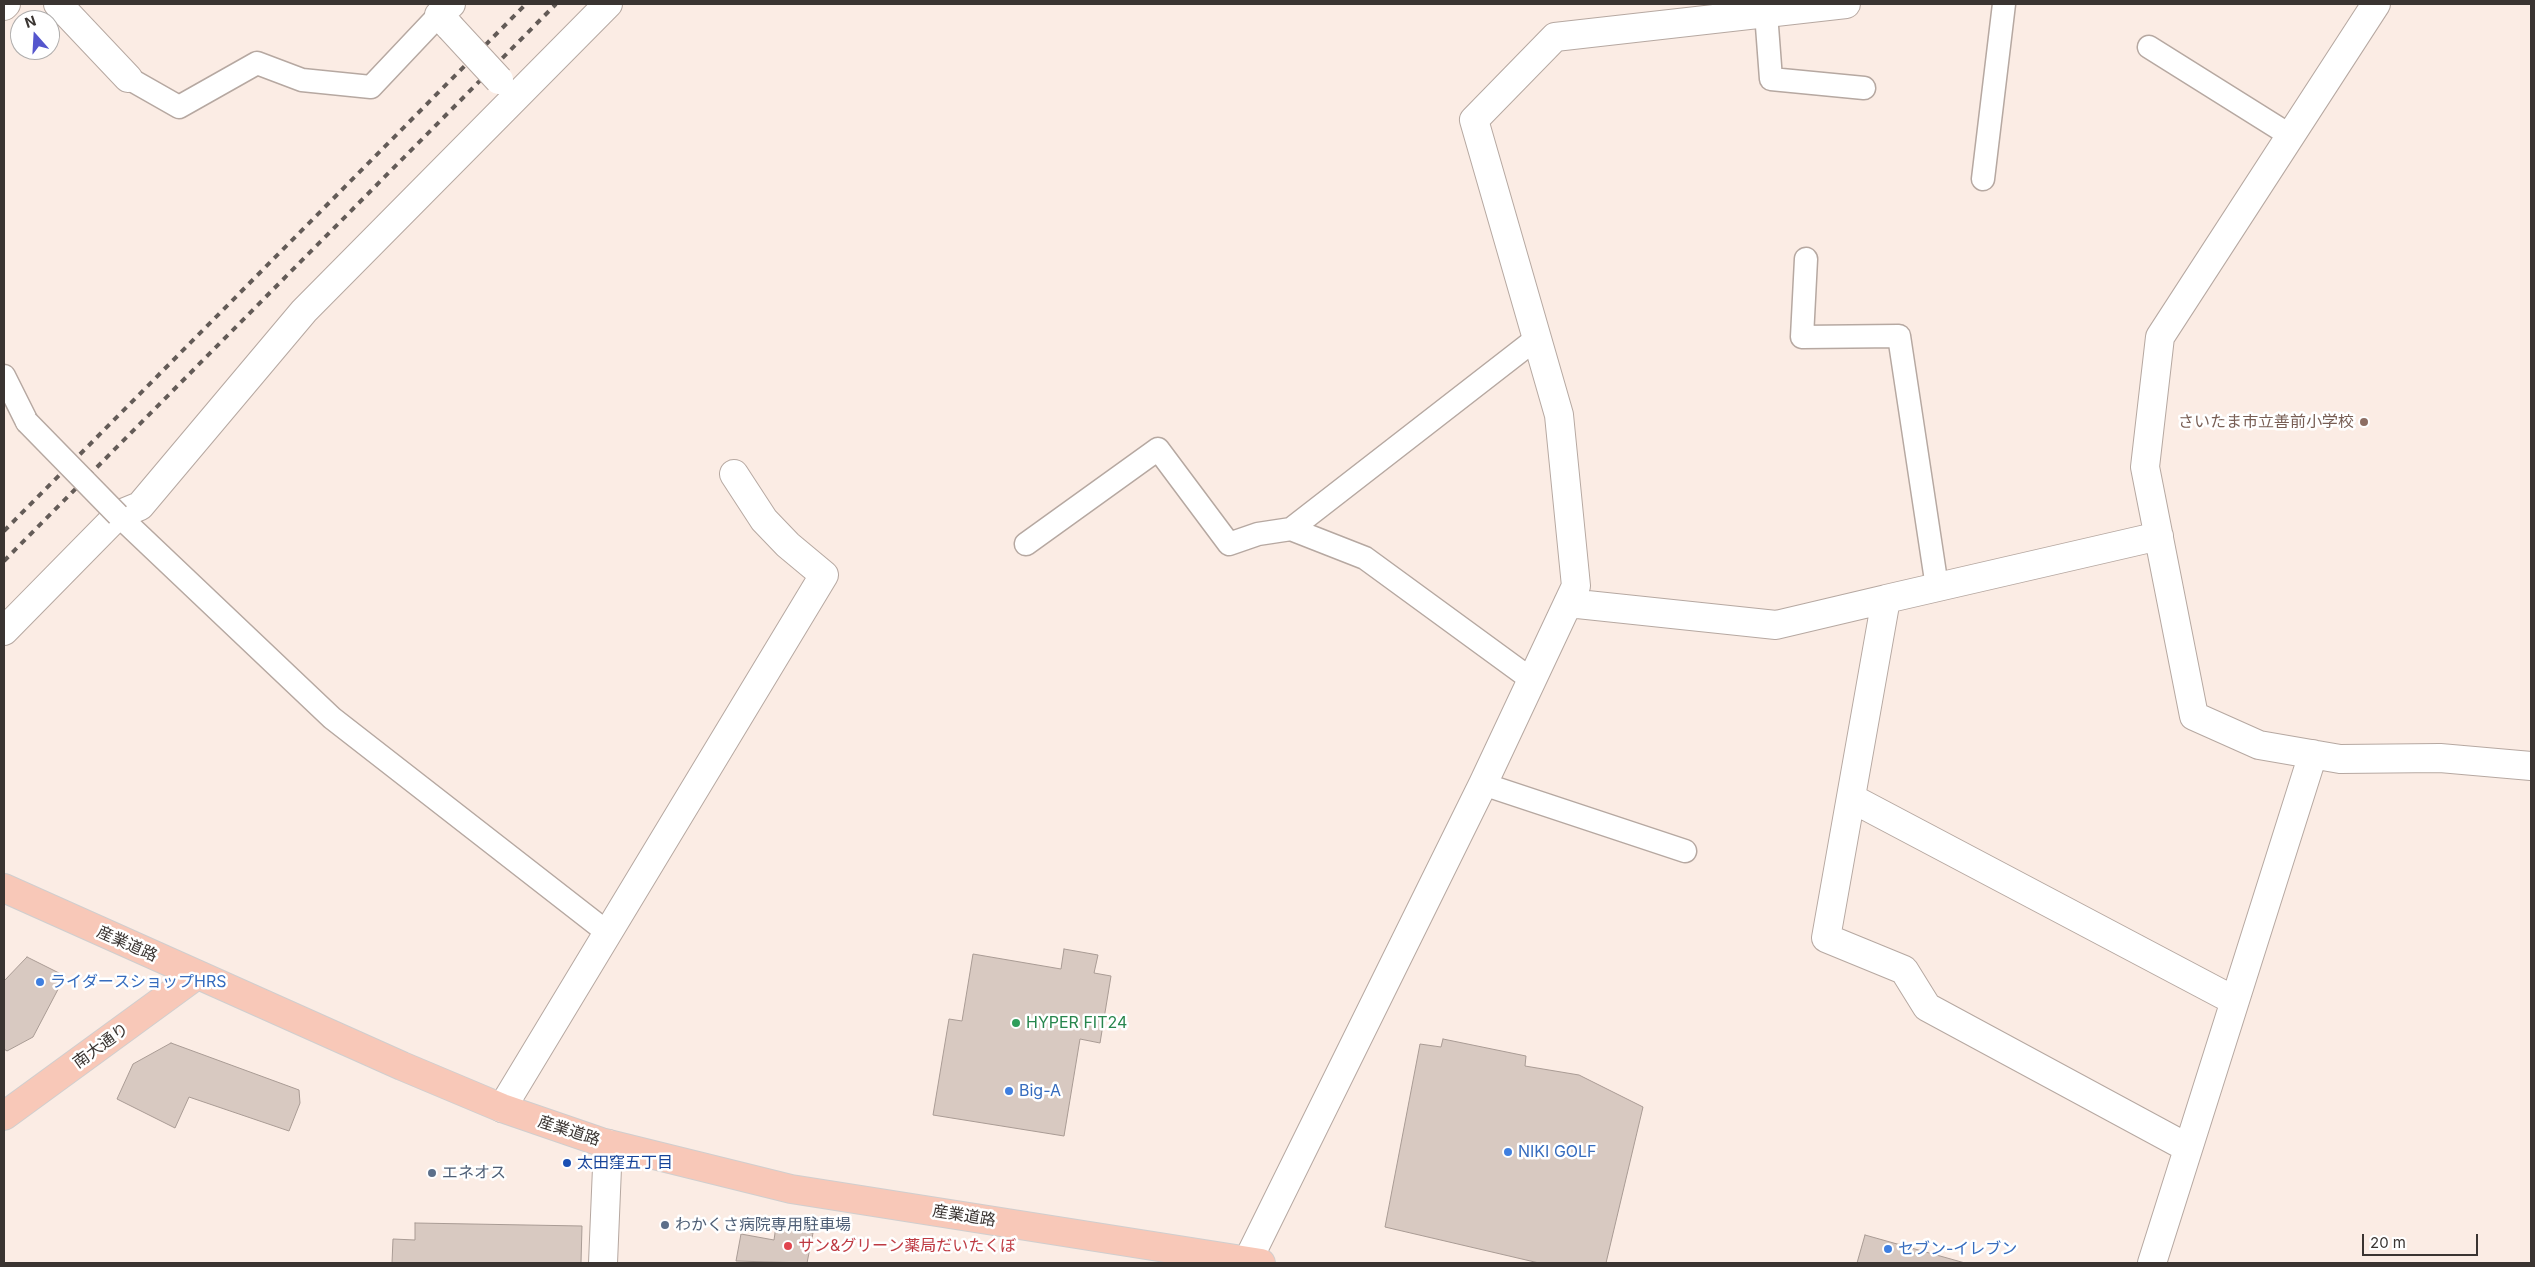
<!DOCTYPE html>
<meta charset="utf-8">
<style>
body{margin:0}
#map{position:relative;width:2535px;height:1267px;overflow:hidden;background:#fbece4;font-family:Inter,sans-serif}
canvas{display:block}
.frame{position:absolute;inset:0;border:5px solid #3a3431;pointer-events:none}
.north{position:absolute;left:10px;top:10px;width:50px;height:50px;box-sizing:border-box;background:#fff;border:1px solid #b0aead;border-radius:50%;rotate:341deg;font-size:14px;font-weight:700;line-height:20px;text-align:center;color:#3a3431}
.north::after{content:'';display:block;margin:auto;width:18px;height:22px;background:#5556cd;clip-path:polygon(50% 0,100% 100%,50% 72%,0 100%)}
.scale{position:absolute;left:2362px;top:1234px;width:116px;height:22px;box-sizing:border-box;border:2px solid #3a3431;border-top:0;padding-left:6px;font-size:15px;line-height:18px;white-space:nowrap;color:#3a3431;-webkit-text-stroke:4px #fff;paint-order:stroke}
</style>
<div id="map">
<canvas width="2535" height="1267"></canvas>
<div class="frame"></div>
<div class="north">N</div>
<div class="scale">20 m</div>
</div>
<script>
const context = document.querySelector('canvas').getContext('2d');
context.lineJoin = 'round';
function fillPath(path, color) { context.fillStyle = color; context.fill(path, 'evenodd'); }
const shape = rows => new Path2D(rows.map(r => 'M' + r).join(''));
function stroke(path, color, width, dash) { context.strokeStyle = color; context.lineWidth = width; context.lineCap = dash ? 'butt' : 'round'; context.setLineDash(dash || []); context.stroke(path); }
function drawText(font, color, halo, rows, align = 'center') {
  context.font = font + ' Inter,"Noto Sans JP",sans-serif'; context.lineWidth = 5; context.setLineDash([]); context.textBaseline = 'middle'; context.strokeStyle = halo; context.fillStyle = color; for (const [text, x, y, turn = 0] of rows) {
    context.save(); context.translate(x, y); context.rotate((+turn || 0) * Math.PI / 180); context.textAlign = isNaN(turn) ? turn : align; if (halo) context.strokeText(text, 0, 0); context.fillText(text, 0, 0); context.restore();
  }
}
const building = shape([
 [1064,949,1098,955,1094,973,1111,976,1100,1043,1080,1039,1064,1136,933,1115,949,1019,962,1021,973,954,1061,969,1064,949],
 [27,957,65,976,33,1037,7,1051,4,1049,4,981,27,957],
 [1443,1039,1526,1056,1525,1066,1579,1075,1643,1107,1606,1263,1539,1263,1385,1227,1420,1044,1441,1047,1443,1039],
 [171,1043,299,1090,300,1103,289,1131,189,1097,175,1128,117,1099,133,1064,171,1043],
 [415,1223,582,1226,581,1263,392,1263,393,1239,415,1240,415,1223],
 [776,1226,813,1233,807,1263,736,1261,741,1234,774,1240,776,1226],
 [1865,1235,1965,1263,1857,1263,1865,1235]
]);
const service = shape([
 [1766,13,1771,79,1864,88],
 [2149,47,2291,136],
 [128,78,179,107,257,63,302,80,371,87,439,15],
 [1983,179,2004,4],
 [1806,259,1802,337,1899,336,1937,587],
 [4,376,27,422],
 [118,515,332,718,608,933],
 [1291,529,1365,558,1532,680],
 [1026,544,1158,449,1229,544,1258,534,1291,529,1537,338],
 [1483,784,1685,851]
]);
const minor = shape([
 [58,4,128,78],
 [2376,4,2160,337,2145,467,2194,716,2259,745,2340,759,2440,758,2531,766],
 [4,6,6,4],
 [450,27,439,15,451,4],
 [1886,599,2159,536],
 [1568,603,1776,625,1886,599,1826,938,1904,970,1927,1007,2188,1148],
 [4,631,118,515,140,506,304,311,608,4],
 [1851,798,2235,1001],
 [502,1108,824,575,788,545,764,520,734,474],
 [1248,1260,1483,784,1576,586,1559,415,1474,120,1555,37,1846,4],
 [603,1263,608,1144],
 [2152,1263,2313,754]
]);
const primary = shape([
 [4,888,402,1066,502,1108,601,1142,791,1189,1261,1263],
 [4,1116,197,975]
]);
const rail = shape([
 [4,531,526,4],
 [4,561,556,4]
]);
const serviceBridge = shape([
 [27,422,118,515]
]);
const minorBridge = shape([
 [450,27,499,80]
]);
const markers = [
 [2364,422,5,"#8d6e63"],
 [40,982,5,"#3f7fe0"],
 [1016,1023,5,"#2e9e5b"],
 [1009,1091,5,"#3f7fe0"],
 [1508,1152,5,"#3f7fe0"],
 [567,1163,5,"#1a4fb4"],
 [432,1173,5,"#5c6f8a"],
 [665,1225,5,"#5c6f8a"],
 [788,1246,5,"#e0444e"],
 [1888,1249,5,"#3f7fe0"]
];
const educationNames = [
 ["さいたま市立善前小学校",2354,422]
];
const streetNames = [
 ["産業道路",127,944,24],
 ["南大通り",101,1046,-36],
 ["産業道路",569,1131,18],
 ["産業道路",964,1216,9]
];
const shopNames = [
 ["ライダースショップHRS",50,982],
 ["Big-A",1019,1091],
 ["NIKI GOLF",1518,1152],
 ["セブン-イレブン",1898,1249]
];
const leisureNames = [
 ["HYPER FIT24",1026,1023]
];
const transitNames = [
 ["太田窪五丁目",577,1163]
];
const serviceNames = [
 ["エネオス",442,1173],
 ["わかくさ病院専用駐車場",675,1225]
];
const healthNames = [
 ["サン&グリーン薬局だいたくぼ",798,1246]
];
fillPath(building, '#d8c9c1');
stroke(building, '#a99b94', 1);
stroke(service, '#b6a8a1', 25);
stroke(minor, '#b6a8a1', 30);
stroke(primary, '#d0cece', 30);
stroke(service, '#fff', 22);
stroke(minor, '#fff', 28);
stroke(primary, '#f8c8b8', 28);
stroke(rail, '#635b57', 4, [6, 6]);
stroke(serviceBridge, '#b6a8a1', 25, []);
stroke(minorBridge, '#b6a8a1', 30, []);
stroke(serviceBridge, '#fff', 22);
stroke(minorBridge, '#fff', 28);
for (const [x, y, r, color] of markers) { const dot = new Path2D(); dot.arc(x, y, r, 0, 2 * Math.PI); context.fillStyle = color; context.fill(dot); stroke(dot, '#fff', 2); }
drawText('16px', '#785e54', '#fff', educationNames, 'right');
drawText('16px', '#3a3431', '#fff', streetNames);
drawText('16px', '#366cbe', '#fff', shopNames, 'left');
drawText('16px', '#27864d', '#fff', leisureNames, 'left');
drawText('16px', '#164399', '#fff', transitNames, 'left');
drawText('16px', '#4e5e75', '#fff', serviceNames, 'left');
drawText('16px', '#be3a42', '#fff', healthNames, 'left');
</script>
